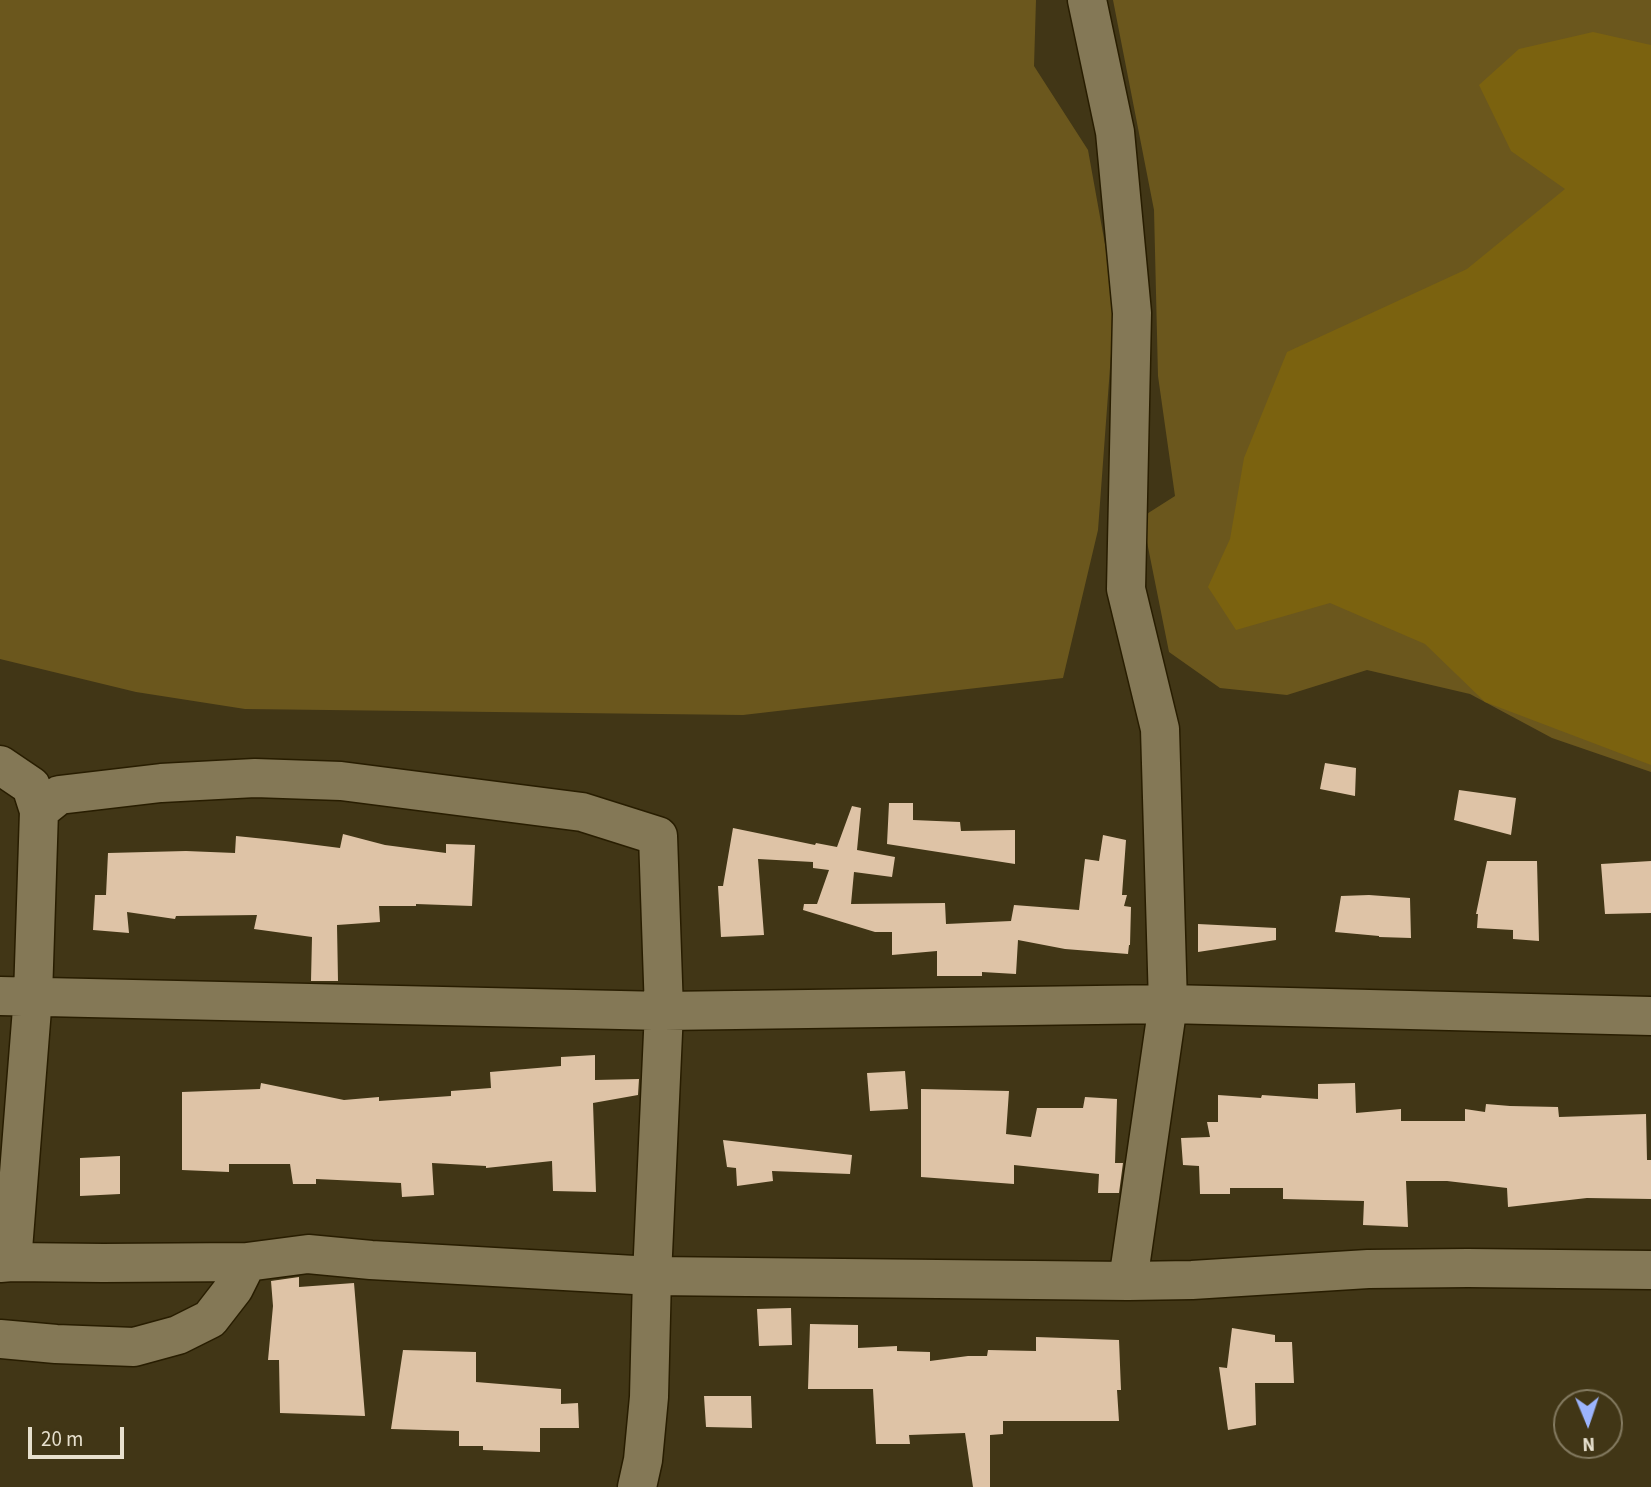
<!DOCTYPE html>
<style>
body{margin:0}
#map{position:relative;width:1651px;height:1487px;overflow:hidden;background:#413616;font-family:"Source Sans 3",sans-serif}
canvas{display:block}
.north{position:absolute;left:1553px;top:1389px;width:70px;height:70px;box-sizing:border-box;background:#413616;border:2px solid #837a60;border-radius:50%;rotate:178deg;font-size:19px;font-weight:700;line-height:28px;text-align:center;color:#e7e0ce}
.north::after{content:'';display:block;margin:auto;width:24px;height:32px;background:#9cb4fd;clip-path:polygon(50% 0,100% 100%,50% 72%,0 100%)}
.scale{position:absolute;left:28px;top:1427px;width:96px;height:32px;box-sizing:border-box;border:4px solid #e7e0ce;border-top:0;padding-left:9px;font-size:21px;line-height:24px;white-space:nowrap;color:#e7e0ce;-webkit-text-stroke:5px #413616;paint-order:stroke}
</style>
<div id="map">
<canvas width="1651" height="1487"></canvas>
<div class="north">N</div>
<div class="scale">20 m</div>
</div>
<script>
const context = document.querySelector('canvas').getContext('2d');
context.lineJoin = 'round';
function fillPath(path, color) { context.fillStyle = color; context.fill(path, 'evenodd'); }
const shape = rows => new Path2D(rows.map(r => 'M' + r).join(''));
function stroke(path, color, width, dash) { context.strokeStyle = color; context.lineWidth = width; context.lineCap = dash ? 'butt' : 'round'; context.setLineDash(dash || []); context.stroke(path); }
const green = shape([
 [0,0,1036,0,1034,66,1088,150,1115,300,1098,530,1063,678,743,715,245,709,136,692,0,659],
 [1113,0,1651,0,1651,772,1552,738,1470,694,1367,670,1287,695,1220,688,1169,652,1142,517,1175,496,1158,376,1154,210]
]);
const forest = shape([
 [1593,32,1651,45,1651,765,1485,702,1425,644,1330,603,1236,630,1208,587,1230,539,1244,458,1287,352,1467,269,1565,189,1511,151,1479,85,1519,49]
]);
const building = shape([
 [1325,763,1356,768,1355,796,1320,789],
 [1459,790,1516,798,1511,835,1454,820],
 [889,803,913,803,913,820,960,822,961,831,1015,830,1015,864,887,844],
 [852,806,861,808,857,850,895,857,892,877,854,872,851,904,945,903,946,924,1011,921,1014,905,1079,910,1085,859,1099,861,1103,835,1126,840,1122,895,1127,895,1124,906,1131,907,1130,945,1129,945,1128,954,1065,949,1018,940,1016,974,982,972,982,976,937,976,937,951,892,955,892,932,875,932,803,910,804,904,817,904,829,870,813,868,813,862,758,859,764,935,721,937,718,886,723,886,733,828,815,845,816,843,837,847],
 [343,834,385,845,446,853,446,844,475,845,472,906,416,904,416,906,379,906,380,922,337,925,338,981,311,981,312,937,254,929,257,915,176,916,175,919,127,912,129,933,93,930,95,895,106,895,108,853,186,851,235,853,236,836,285,841,340,848],
 [1487,861,1537,861,1539,941,1513,939,1513,930,1477,928,1478,914,1476,914],
 [1651,861,1651,913,1605,914,1601,864],
 [1369,895,1410,898,1411,938,1379,937,1379,936,1335,932,1341,896],
 [1198,924,1276,928,1276,940,1198,952],
 [595,1055,595,1080,639,1079,638,1095,593,1103,596,1192,553,1191,552,1161,486,1168,486,1166,432,1163,434,1195,402,1197,401,1183,316,1179,316,1184,293,1184,290,1164,229,1164,229,1172,182,1170,182,1092,260,1089,261,1083,344,1100,379,1097,379,1101,451,1096,451,1091,491,1088,490,1072,561,1066,561,1057],
 [905,1071,908,1109,870,1111,867,1073],
 [1355,1083,1356,1113,1401,1109,1401,1121,1465,1121,1465,1109,1485,1112,1486,1104,1510,1106,1558,1107,1559,1117,1646,1114,1647,1160,1651,1160,1651,1199,1587,1198,1508,1207,1507,1188,1447,1181,1406,1181,1408,1227,1363,1225,1364,1201,1283,1199,1283,1188,1230,1188,1230,1194,1200,1194,1199,1166,1183,1165,1181,1138,1210,1137,1207,1122,1218,1122,1218,1095,1261,1098,1262,1095,1318,1099,1318,1084],
 [921,1089,1009,1091,1006,1134,1031,1137,1037,1108,1083,1108,1085,1097,1117,1099,1115,1163,1123,1163,1119,1193,1098,1193,1099,1174,1014,1165,1014,1184,921,1177],
 [723,1140,852,1155,850,1174,772,1171,773,1181,737,1186,736,1168,727,1167],
 [120,1156,120,1194,80,1196,80,1158],
 [299,1277,299,1287,354,1283,365,1416,280,1413,279,1360,268,1360,273,1306,271,1281],
 [791,1308,792,1345,759,1346,757,1309],
 [810,1324,858,1325,858,1348,897,1346,897,1351,930,1352,930,1361,968,1356,987,1356,988,1350,1036,1351,1036,1337,1119,1340,1121,1390,1117,1390,1119,1421,1003,1421,1003,1434,990,1435,990,1487,973,1487,965,1433,909,1435,910,1444,876,1444,873,1389,808,1389],
 [1232,1328,1275,1335,1275,1342,1292,1342,1294,1383,1255,1383,1256,1425,1228,1430,1219,1367,1227,1368],
 [403,1350,476,1352,476,1382,561,1389,561,1404,578,1403,579,1428,540,1428,540,1452,483,1450,483,1446,459,1446,459,1431,391,1429],
 [704,1396,751,1396,752,1428,706,1427]
]);
const minor = shape([
 [1087,0,1115,132,1132,313,1126,589,1160,729,1168,1004,1128,1281],
 [0,765,31,786,39,811,33,996,12,1262],
 [39,811,59,795,161,783,255,778,341,781,582,812,658,836,664,1011,652,1276,649,1397,643,1460,637,1487],
 [0,996,664,1011,1168,1004,1651,1016],
 [0,1263,12,1262,103,1263,247,1262,308,1254,371,1260,652,1276,1128,1281,1192,1280,1368,1269,1468,1268,1651,1270],
 [0,1339,56,1344,134,1347,178,1335,210,1319,234,1288,247,1262]
]);
fillPath(green, '#6b571d');
fillPath(forest, '#7b620f');
fillPath(building, '#dec3a6');
stroke(minor, '#281d00', 41);
stroke(minor, '#847856', 38);
</script>
